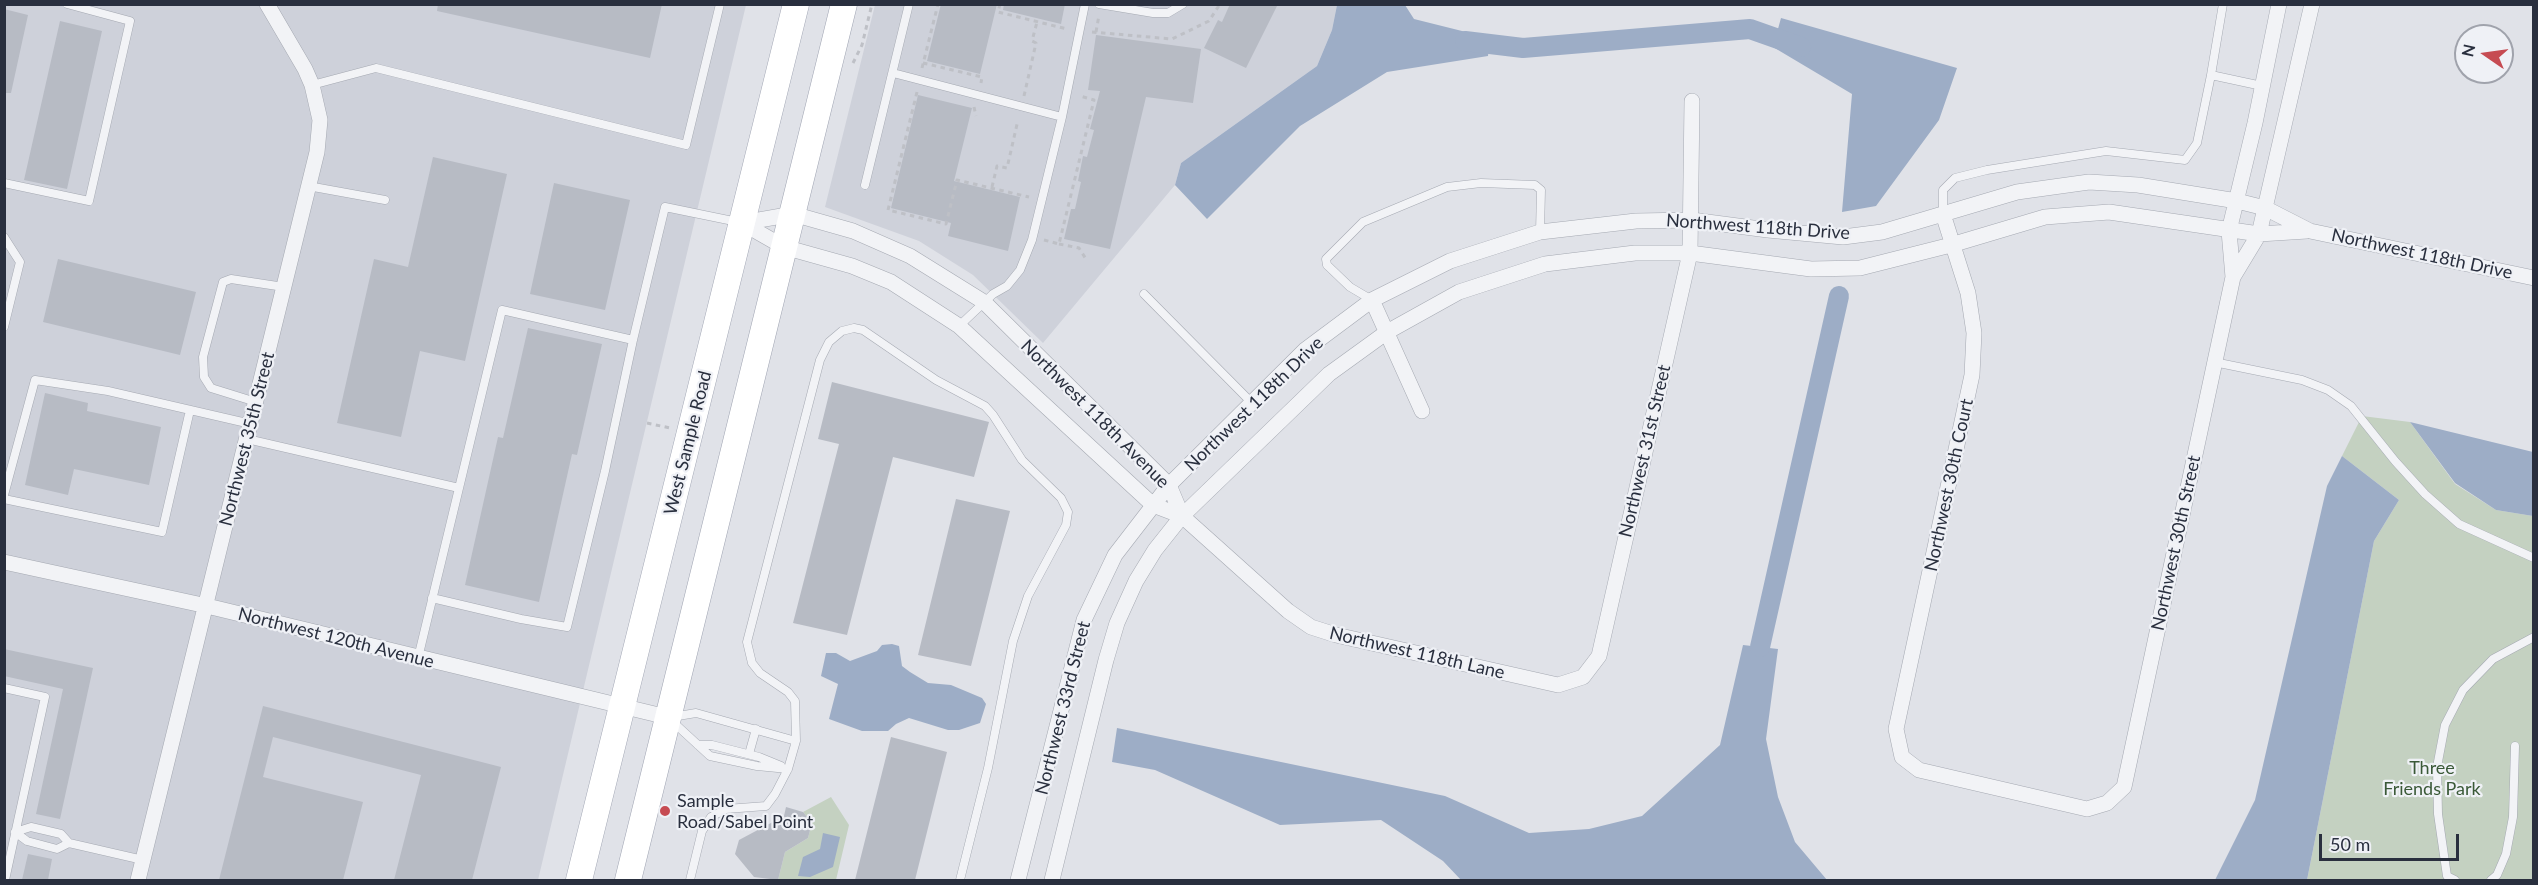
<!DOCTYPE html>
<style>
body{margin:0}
#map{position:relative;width:2538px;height:885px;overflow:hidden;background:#e0e2e8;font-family:Lato,sans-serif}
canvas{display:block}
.frame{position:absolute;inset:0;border:6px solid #292f3e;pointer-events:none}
.north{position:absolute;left:2454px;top:24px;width:60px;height:60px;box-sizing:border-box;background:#eff1f6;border:2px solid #a0a3ac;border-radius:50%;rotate:283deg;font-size:16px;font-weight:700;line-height:24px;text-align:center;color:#292f3e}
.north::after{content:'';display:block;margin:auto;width:21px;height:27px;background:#c64b52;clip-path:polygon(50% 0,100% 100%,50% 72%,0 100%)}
.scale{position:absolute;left:2319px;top:834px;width:140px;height:27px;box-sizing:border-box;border:3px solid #292f3e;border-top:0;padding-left:8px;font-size:18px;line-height:21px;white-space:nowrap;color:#292f3e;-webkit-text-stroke:4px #eff1f6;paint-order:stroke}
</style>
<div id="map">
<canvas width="2538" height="885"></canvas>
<div class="frame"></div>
<div class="north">N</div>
<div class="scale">50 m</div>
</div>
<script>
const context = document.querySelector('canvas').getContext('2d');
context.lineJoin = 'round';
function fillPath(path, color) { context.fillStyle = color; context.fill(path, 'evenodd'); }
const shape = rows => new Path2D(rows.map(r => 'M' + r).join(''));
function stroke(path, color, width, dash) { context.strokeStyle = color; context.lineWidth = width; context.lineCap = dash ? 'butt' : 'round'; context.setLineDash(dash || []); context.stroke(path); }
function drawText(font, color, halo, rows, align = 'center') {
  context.font = font + ' Lato,sans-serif'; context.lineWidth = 4.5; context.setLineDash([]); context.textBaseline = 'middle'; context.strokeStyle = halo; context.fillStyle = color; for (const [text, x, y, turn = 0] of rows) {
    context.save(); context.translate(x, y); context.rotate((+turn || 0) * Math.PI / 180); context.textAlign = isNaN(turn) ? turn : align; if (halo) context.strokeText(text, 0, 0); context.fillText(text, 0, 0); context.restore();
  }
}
const built = shape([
 [5,5,746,5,538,880,5,880],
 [875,5,1337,5,1332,30,1317,66,1181,163,1175,185,1043,343,973,275,919,241,825,207]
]);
const green = shape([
 [2362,416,2410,422,2455,484,2496,510,2533,516,2533,880,2307,880,2374,541,2399,500,2342,456],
 [831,797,849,825,836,880,778,880,785,852,808,838,812,823,803,812]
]);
const water = shape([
 [1337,5,1405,5,1414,19,1490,38,1488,56,1387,72,1300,126,1207,219,1175,185,1181,163,1317,66,1332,30],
 [1781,18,1957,68,1939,120,1876,206,1842,212,1852,94,1773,47],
 [2410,422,2533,452,2533,516,2496,510,2455,483],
 [2342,456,2399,500,2374,541,2307,880,2215,880,2255,800,2327,486],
 [892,644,899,646,902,666,910,672,928,683,951,685,982,698,986,704,980,723,959,730,948,730,909,718,896,724,888,731,862,731,829,719,838,684,821,676,826,653,836,653,850,661,877,651,882,645],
 [1743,645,1778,649,1766,739,1778,797,1795,842,1827,880,1461,880,1443,861,1381,820,1280,825,1155,770,1112,762,1117,728,1445,796,1529,833,1589,829,1642,816,1720,745],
 [823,833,840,837,833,867,810,877,798,876,803,857,820,849]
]);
const canal = shape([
 [1465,41,1523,48,1750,29,1801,47],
 [1760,647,1839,296]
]);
const building = shape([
 [438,4,662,4,650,58,437,11],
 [941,4,997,4,980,74,927,61],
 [1004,4,1065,4,1061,24,1003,10],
 [1230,4,1278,4,1246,68,1204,48,1218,20,1222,22],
 [4,9,28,15,11,93,4,93],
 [60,21,102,31,67,189,24,180],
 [1096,35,1201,49,1193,103,1146,97,1110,249,1064,239,1071,209,1075,209,1081,182,1078,181,1083,156,1087,157,1094,130,1090,129,1100,91,1088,90],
 [918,95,972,108,954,181,1020,197,1008,251,948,236,951,223,891,208],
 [433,157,507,174,465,361,420,351,401,437,337,423,374,259,408,267],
 [554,183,630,200,605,310,530,294],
 [58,259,196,292,180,355,43,322],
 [528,328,602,344,577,455,572,454,539,602,465,585,498,437,503,438],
 [832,382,989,422,974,477,893,457,847,635,793,623,839,444,818,439],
 [45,393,88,403,87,411,161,427,149,485,74,469,68,495,25,485],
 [956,499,1010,511,971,666,918,655],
 [4,649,93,668,60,819,36,814,63,689,4,676],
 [263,706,501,767,472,880,394,880,421,775,273,737,263,777,363,802,343,880,219,880],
 [891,737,947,752,915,880,855,880],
 [786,807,803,812,812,823,808,838,785,852,778,880,754,877,735,854,739,840,784,816],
 [28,854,52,859,48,880,22,880]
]);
const path = shape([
 [1000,4,998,12,1067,29],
 [1092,32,1172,39,1209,21,1220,4],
 [1096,32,1099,15],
 [853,63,862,45,872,4],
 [923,63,982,77,981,83],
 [922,68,938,4],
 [917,92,888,210,946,224,957,180,1029,197],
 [1024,96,1036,43,1032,41,1037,22],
 [974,107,976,116],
 [992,187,997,166,1007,168,1018,120],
 [1044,240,1059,244,1094,100,1080,96],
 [1059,244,1079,248,1086,259],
 [647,423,670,428]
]);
const lane = shape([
 [1099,4,1153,13,1168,13,1183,4],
 [2223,4,2211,75,2262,86],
 [893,73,1062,117],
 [312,85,376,68,686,145,720,4],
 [4,183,89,201,130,21,67,4],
 [865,185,909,4],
 [308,186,385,200],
 [1943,214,1943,190,1955,178,1987,170,2106,151,2185,160,2197,143,2211,75],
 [4,237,20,262,4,327],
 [1144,294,1252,403],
 [1372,300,1350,287,1327,265,1326,259,1363,222,1447,187,1481,183,1535,185,1541,190,1540,232],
 [959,326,993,294,1007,286,1020,270,1032,240,1062,117,1085,4],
 [633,340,665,207,738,222],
 [2214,362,2302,380,2328,390,2351,406,2395,461,2425,494,2459,524,2534,558],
 [256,402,211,388,204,377,203,357,223,282,231,279,284,287],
 [247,439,459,488],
 [4,495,35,380,108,391,251,424],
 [4,499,162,532,190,410],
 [418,658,502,310,633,340,605,471,567,627,521,619,432,598],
 [4,688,45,697,5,880],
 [672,717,696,713,796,741],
 [673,722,710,756,757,766,788,769],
 [698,745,712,745,759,757,781,766],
 [749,754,756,729],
 [69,843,57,849,27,841,15,832,31,827,61,834,69,843,143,860],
 [690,880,702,831,711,817,726,809,766,806,775,794,788,769,796,741,795,701,788,692,760,673,752,663,747,642,820,360,829,342,842,331,854,328,863,330,936,380,985,406,993,415,1022,460,1061,498,1068,512,1066,525,1028,596,1013,641,988,768,960,880],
 [2455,880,2447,876,2438,814,2437,767,2445,725,2463,690,2493,659,2534,637],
 [2491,880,2497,875,2506,854,2513,817,2515,746]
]);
const street = shape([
 [1943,214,1968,293,1974,333,1972,375,1896,729,1902,757,1919,770,2087,809,2107,803,2124,787,2233,277,2229,231,2255,123,2279,4],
 [742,223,784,247,852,266,891,282,959,326,1153,505,1182,516,1288,611,1311,627,1336,635,1558,685,1583,677,1599,656,1690,253,1692,101],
 [742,223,793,214,853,231,910,256,984,302,1169,485,1182,516],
 [2233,277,2259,234,2312,4],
 [1372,300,1422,411],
 [4,562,207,606,667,717],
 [138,880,317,152,320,120,312,85,305,69,267,4],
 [1018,880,1084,620,1115,555,1169,485,1305,350,1372,300,1450,261,1540,232,1636,221,1692,220,1768,230,1843,237,1882,232,2017,192,2089,182,2138,185,2237,201,2265,208,2310,231,2534,278],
 [1052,880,1106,660,1117,623,1136,581,1155,550,1182,516,1329,374,1387,332,1459,292,1545,264,1635,253,1690,253,1811,269,1860,268,1951,245,2045,217,2109,212,2259,234,2307,231]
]);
const primary = shape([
 [579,880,796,4],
 [628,880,844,4]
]);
const markers = [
 [665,811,6,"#c64b52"]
];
const streetNames = [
 ["Northwest 118th Drive",1758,227,4],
 ["Northwest 118th Drive",2422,254,12],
 ["Northwest 118th Drive",1254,404,-44],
 ["Northwest 118th Avenue",1095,414,45],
 ["Northwest 35th Street",247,439,-76],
 ["West Sample Road",688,443,-76],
 ["Northwest 31st Street",1645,451,-77],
 ["Northwest 30th Court",1949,485,-78],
 ["Northwest 30th Street",2176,543,-78],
 ["Northwest 120th Avenue",336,638,14],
 ["Northwest 118th Lane",1417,653,13],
 ["Northwest 33rd Street",1063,708,-76]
];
const parkNames = [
 ["Three",2432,768],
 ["Friends Park",2432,789]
];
const poiNames = [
 ["Sample",677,801],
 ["Road/Sabel Point",677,822]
];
fillPath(built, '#ced1da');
fillPath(green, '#c4d1c1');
fillPath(water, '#9dadc6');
stroke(canal, '#9dadc6', 20);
fillPath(building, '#b7bbc4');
stroke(lane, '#a5a9b2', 9);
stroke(street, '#a5a9b2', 16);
stroke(primary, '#a0a5b3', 27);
stroke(path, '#bec0c6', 3, [4.5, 4.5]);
stroke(lane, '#f2f3f6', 8);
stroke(street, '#f2f3f6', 15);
stroke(primary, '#fff', 26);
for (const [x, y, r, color] of markers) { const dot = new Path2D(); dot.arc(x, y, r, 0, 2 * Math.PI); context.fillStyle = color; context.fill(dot); stroke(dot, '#eff1f6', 2); }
drawText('18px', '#292f3e', '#eff1f6', streetNames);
drawText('18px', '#3a5937', '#eff1f6', parkNames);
drawText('18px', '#292f3e', '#eff1f6', poiNames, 'left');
</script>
